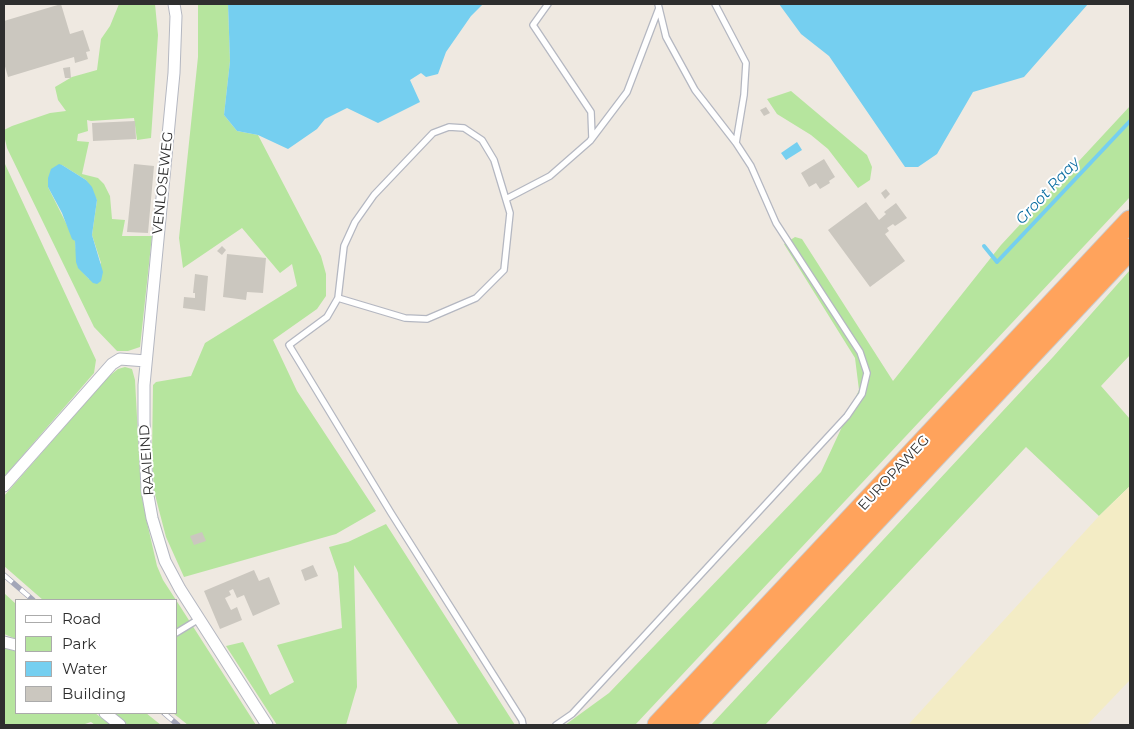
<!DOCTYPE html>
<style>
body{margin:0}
#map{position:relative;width:1134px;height:729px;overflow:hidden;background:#efe9e1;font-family:Montserrat,sans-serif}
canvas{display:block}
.frame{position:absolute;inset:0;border:5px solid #2e2e2e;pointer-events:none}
.legend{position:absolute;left:15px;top:599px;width:162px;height:115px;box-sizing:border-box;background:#fff;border:1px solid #ababab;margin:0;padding:6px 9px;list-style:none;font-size:15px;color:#2e2e2e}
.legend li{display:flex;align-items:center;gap:10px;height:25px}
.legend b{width:25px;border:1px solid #ababab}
</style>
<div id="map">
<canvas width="1134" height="729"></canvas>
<div class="frame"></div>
<ul class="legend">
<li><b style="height:6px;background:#fff"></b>Road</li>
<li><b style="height:14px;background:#b6e59e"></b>Park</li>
<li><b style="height:14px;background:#75cff0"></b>Water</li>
<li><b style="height:14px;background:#cbc7bf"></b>Building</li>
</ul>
</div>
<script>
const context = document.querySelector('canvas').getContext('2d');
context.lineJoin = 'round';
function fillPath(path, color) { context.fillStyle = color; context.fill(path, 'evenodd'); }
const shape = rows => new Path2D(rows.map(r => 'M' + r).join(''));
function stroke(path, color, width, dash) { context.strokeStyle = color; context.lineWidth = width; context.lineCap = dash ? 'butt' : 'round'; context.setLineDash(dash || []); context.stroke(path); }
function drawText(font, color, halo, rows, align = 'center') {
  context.font = font + ' Montserrat,sans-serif'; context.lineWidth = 4; context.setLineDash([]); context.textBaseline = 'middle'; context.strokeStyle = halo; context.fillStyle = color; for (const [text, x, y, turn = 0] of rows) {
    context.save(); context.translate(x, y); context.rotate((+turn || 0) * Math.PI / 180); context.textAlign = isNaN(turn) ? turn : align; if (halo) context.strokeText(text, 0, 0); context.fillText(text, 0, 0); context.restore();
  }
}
const green = shape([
 [119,4,155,4,158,35,151,138,137,140,134,118,91,121,87,120,88,131,78,134,77,141,89,142,82,174,98,178,104,184,110,196,112,219,125,220,122,236,152,236,140,347,128,351,117,351,94,327,7,148,4,135,4,130,12,126,50,113,66,111,58,100,55,87,72,77,97,70,101,39,110,26],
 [62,165,86,180,97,200,92,235,101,263,89,279,78,267,75,241,48,187],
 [198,4,228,4,230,61,224,115,237,131,258,135,321,256,326,274,326,296,317,309,273,340,297,391,376,511,336,534,184,577,166,537,154,491,152,456,153,385,156,382,191,376,205,343,297,286,292,264,280,273,242,228,183,268,179,238,198,57],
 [791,91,867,155,872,167,870,180,858,188,828,149,811,135,777,114,767,99],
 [1130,106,1130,197,635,725,565,725,609,693,821,472,859,390,855,358,784,244,795,237,802,239,893,381,1001,245],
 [4,164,5,164,96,360,94,373,4,477],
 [1130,270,1130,355,1101,386,1130,419,1130,486,1099,516,1026,447,765,725,711,725,1053,357],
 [125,367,132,369,135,380,141,492,146,518,157,566,163,580,176,600,43,600,4,566,4,496,108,377,118,369],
 [386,524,515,725,459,725,354,565,357,687,346,725,277,725,226,646,243,642,270,695,294,682,277,645,342,628,338,573,329,547,348,542],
 [4,593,16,604,16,639,4,634],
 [176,600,256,725,188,725,173,713,176,713],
 [4,648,16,651,16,713,95,713,111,725,95,725,91,722,82,725,6,725,4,723],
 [113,713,146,713,161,725,128,725]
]);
const sand = shape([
 [1130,486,1130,680,1087,725,908,725,1099,516]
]);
const water = shape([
 [228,4,483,4,471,16,446,52,438,74,426,77,421,73,410,80,420,102,378,123,347,108,325,119,317,129,288,149,258,135,237,131,224,115,230,61],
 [779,4,1088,4,1024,77,973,92,937,154,918,167,905,167,829,56,801,34],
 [797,142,802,150,786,160,781,153],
 [59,164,62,165,86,180,92,187,97,200,92,235,103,272,101,281,97,284,93,283,78,268,76,262,75,241,72,239,62,213,48,187,48,178,51,169]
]);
const stream = shape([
 [984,246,997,262,1130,121]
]);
const building = shape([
 [61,4,70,34,83,30,90,51,86,52,88,59,75,63,74,57,8,77,4,63,4,21],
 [70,67,71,78,65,78,63,68],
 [766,107,770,113,764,116,760,110],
 [135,121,136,139,93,141,92,123],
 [824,159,835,177,829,181,830,183,820,189,816,183,809,187,801,173],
 [134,164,154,166,148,233,127,232],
 [886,189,890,194,885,199,881,193],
 [866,202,879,220,886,214,884,212,896,203,907,218,895,226,893,224,887,228,889,231,885,234,905,261,870,287,828,230],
 [222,246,226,250,222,255,217,251],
 [227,254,266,258,263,293,247,292,246,300,223,297],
 [195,274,208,276,205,311,183,308,184,297,195,298,195,293,193,293],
 [202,532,206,541,194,545,190,536],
 [313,565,318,576,305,581,301,570],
 [254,570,259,581,269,577,280,604,253,616,244,595,237,598,233,589,229,591,231,595,225,598,231,610,237,607,242,620,220,629,204,591]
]);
const service = shape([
 [548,4,533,25,591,112,592,138],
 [658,4,666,37,695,90,736,143],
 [506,199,550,176,590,141,627,92,659,8],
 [338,298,405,318,427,319,476,298,504,270,510,213,494,160,482,140,464,128,449,127,433,133,374,195,355,222,344,246,338,298,327,317,289,345,391,513,522,720,523,725],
 [176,633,199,619],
 [556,725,572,714,847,416,862,394,867,373,860,352,776,223,751,166,736,143,744,95,746,63,715,4]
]);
const minor = shape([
 [174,4,176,16,174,73,144,385,144,422,147,490,152,518,165,561,180,589,267,725],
 [4,486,112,364,120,359,146,361],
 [4,642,16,645],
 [105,713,120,725]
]);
const motorway = shape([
 [658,725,1130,221],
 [683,725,1130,249]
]);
const rail = shape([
 [4,575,33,600],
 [164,713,178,725]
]);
const streetNames = [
 ["VENLOSEWEG",163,183,-84],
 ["RAAIEIND",147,460,-94],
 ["EUROPAWEG",894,473,-47]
];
const waterNames = [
 ["Groot Raay",1048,191,-47]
];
fillPath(green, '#b6e59e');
fillPath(sand, '#f3ecc5');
fillPath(water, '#75cff0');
stroke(stream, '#75cff0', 4);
fillPath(building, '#cbc7bf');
stroke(service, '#b4b7c1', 8);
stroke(minor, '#b4b7c1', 13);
stroke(motorway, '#c9c9c9', 23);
stroke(service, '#fff', 5.5);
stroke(minor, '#fff', 11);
stroke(motorway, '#ffa35c', 21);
stroke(rail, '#a3a6b8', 5.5);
stroke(rail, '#fff', 4, [11]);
drawText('14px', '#2e2e2e', '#fff', streetNames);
drawText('italic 15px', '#0d6fa3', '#fff', waterNames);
</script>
